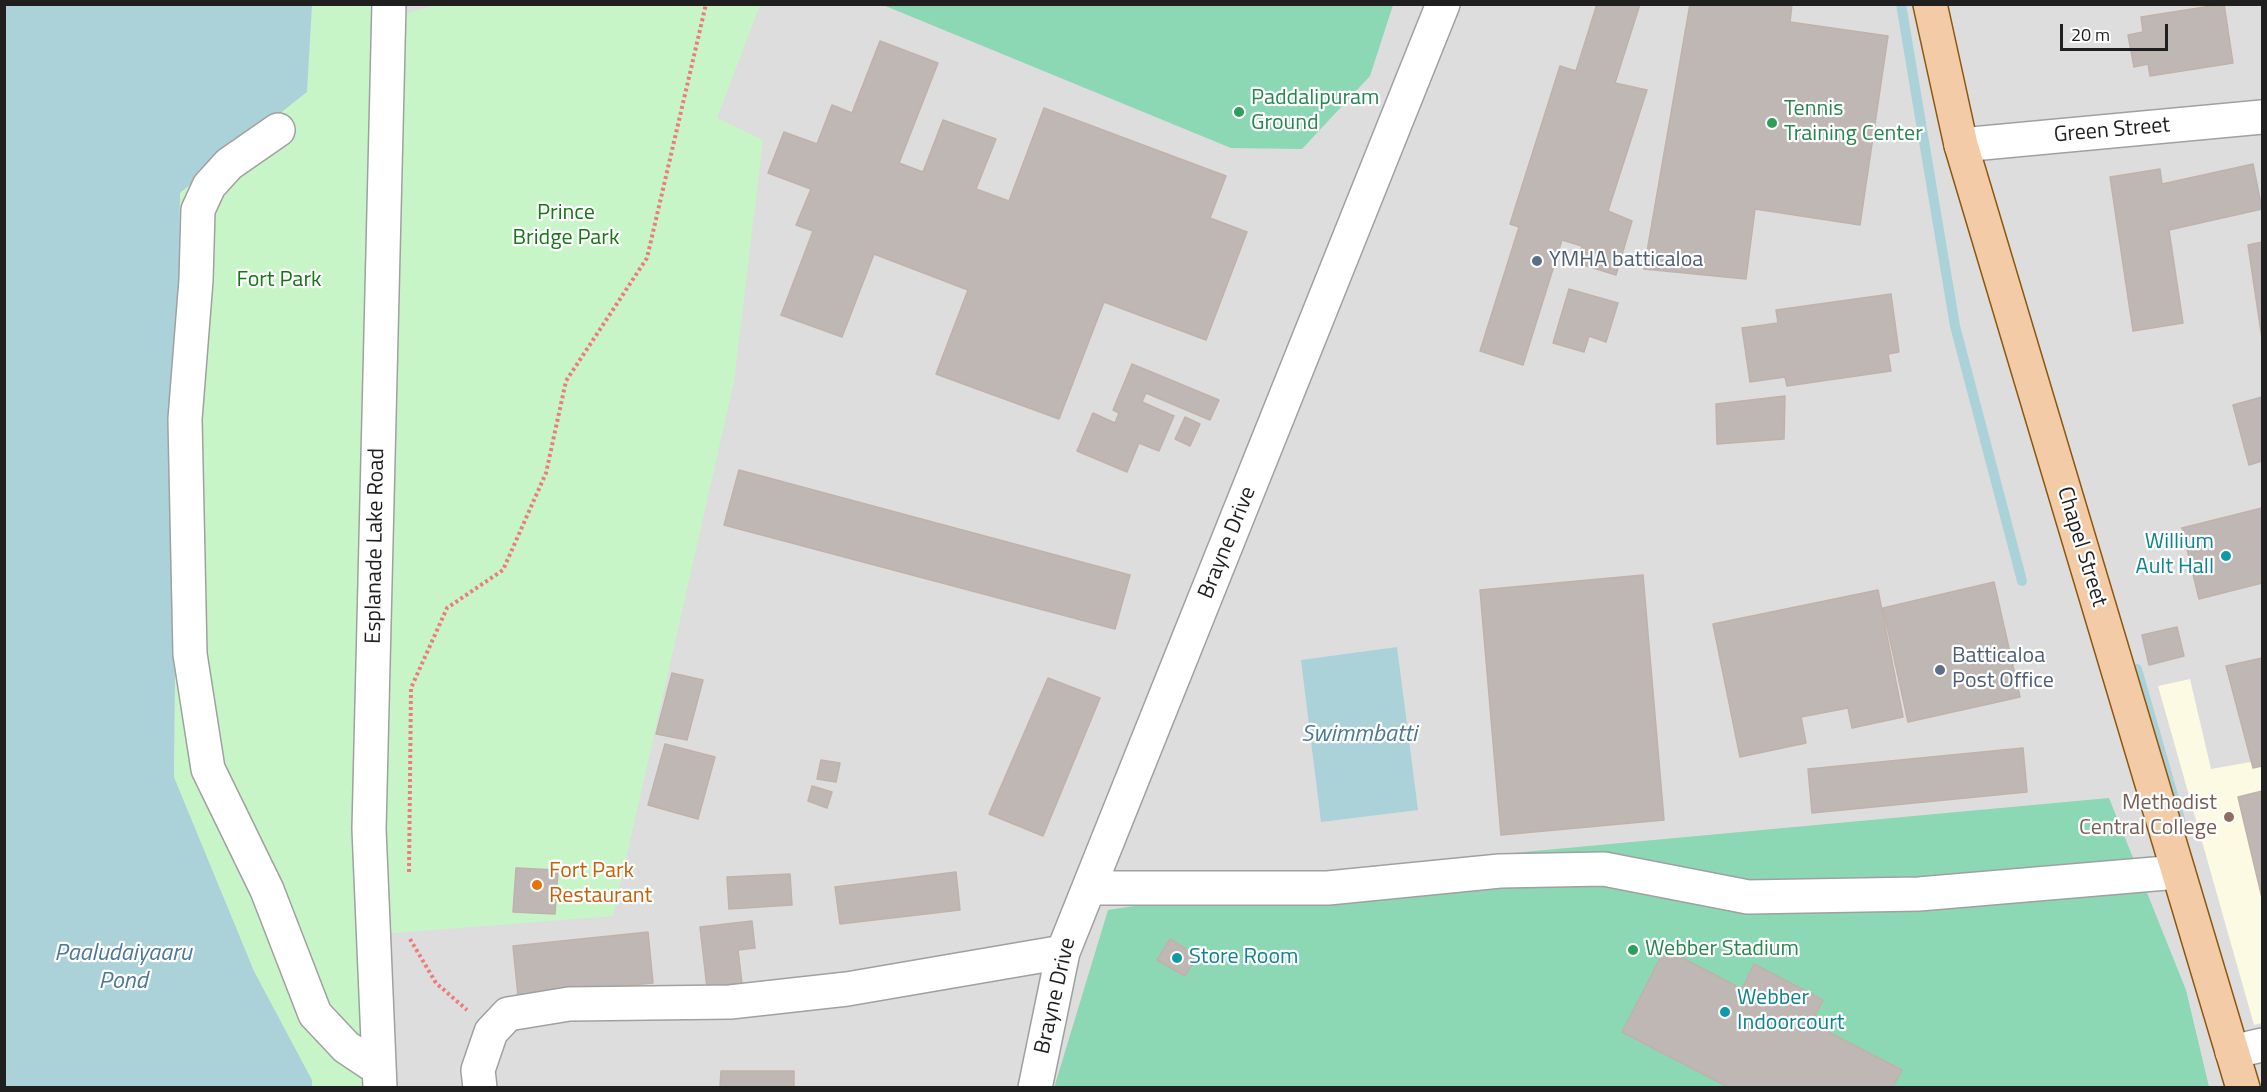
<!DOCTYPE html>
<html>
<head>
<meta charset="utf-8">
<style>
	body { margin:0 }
	#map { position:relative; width:2267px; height:1092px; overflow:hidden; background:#efece7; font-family:"Titillium Web",sans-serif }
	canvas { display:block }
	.frame { position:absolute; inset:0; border:6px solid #1f1f1f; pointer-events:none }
	.scale { position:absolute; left:2060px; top:24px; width:108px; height:27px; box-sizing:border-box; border:3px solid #1f1f1f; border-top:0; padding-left:8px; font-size:18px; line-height:21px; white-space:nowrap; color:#1f1f1f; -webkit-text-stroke:4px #fff; paint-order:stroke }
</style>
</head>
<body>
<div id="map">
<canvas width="2267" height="1092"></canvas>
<div class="frame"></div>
<div class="scale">20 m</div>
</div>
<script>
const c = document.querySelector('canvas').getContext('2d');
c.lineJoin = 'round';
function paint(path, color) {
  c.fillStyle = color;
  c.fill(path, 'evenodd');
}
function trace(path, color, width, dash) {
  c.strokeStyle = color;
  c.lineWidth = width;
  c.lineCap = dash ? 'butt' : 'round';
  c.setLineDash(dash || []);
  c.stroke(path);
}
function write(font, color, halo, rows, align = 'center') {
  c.font = font + ' "Titillium Web",sans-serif';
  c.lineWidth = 4.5;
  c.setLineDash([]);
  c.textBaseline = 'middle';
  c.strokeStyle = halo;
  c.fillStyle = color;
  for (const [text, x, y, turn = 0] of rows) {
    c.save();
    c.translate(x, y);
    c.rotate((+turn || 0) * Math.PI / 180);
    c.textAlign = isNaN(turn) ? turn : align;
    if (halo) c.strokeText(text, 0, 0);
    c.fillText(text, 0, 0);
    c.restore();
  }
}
paint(new Path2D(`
	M312,5H2262V1087H312L307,92Z`), '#ddd');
paint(new Path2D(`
	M2190,679L2211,769L2262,760V1023L2254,1025L2158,686Z`), '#fcfae3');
paint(new Path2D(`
	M440,4L760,5L717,118L763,140L734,381L613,916L368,935L376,1087H312V1080L254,971L174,777L180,193L307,92L312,5H386L387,19Z`), '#c8f5c8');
paint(new Path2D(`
	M883,5H882H1393L1370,76L1302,149L1231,148Z
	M2109,798L2186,990L2209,1087L1054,1088L1108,910L1426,861Z`), '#8cd7b4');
paint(new Path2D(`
	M5,5H312L307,92L180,193L174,777L254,971L312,1080V1087L5,1088Z
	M1397,647L1418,810L1321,822L1301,660Z`), '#abd2d9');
trace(new Path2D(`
	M1901,4L1955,326L2022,581
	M2137,669L2183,830`), '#abd2d9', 10);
const building = new Path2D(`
	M1597,4H1640L1615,83L1647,90L1608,211L1632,221L1616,275L1577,263L1582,246L1562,240L1523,365L1480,351L1519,227L1510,224L1560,66L1576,71Z
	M1690,4H1792L1790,22L1888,36L1860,225L1755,209L1746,279L1644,269Z
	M2224,4L2233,63L2150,76L2148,64L2134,67L2128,35L2143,32L2141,17Z
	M880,41L938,63L899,163L923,172L943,120L996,139L976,189L1009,201L1044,108L1226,176L1210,218L1247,232L1206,340L1104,302L1059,419L936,374L968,290L874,254L842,337L781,315L813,231L796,225L811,189L768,173L784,132L817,144L832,105L852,113Z
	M2253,164L2262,209L2169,230L2183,323L2133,331L2110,177L2160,169L2162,184Z
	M2262,242V339L2248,245Z
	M1569,289L1618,303L1606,342L1589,336L1584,352L1553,343Z
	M1891,294L1899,352L1888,354L1891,371L1787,386L1785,377L1750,382L1742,328L1778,323L1776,310Z
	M1132,364L1219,400L1210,420L1146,393L1142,402L1174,416L1159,451L1139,443L1127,472L1077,451L1093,413L1115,423L1119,413L1113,410Z
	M1785,396L1784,439L1717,444L1716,404Z
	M2262,397V461L2249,465L2233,405Z
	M1185,417L1200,424L1190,446L1175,439Z
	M739,470L1130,575L1115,629L724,525Z
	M2262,508V583L2199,599L2182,528Z
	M1643,575L1664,820L1501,835L1480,590Z
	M1994,582L2020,697L1908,722L1883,608Z
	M1878,590L1903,717L1852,728L1848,708L1801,717L1806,743L1740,757L1713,624Z
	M2177,627L2184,656L2149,665L2142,635Z
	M2262,658V766L2253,768L2226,666Z
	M672,673L703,680L687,740L656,734Z
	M1048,678L1100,698L1043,836L989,814Z
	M665,744L715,757L698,819L648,805Z
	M2023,748L2027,792L1812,813L1808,769Z
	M821,760L840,763L836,782L817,779Z
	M812,786L832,792L827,808L808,801Z
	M2262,791V898L2238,797Z
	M516,868L558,870L555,914L513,912Z
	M956,872L960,910L840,924L835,887Z
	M790,874L792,905L729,909L727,877Z
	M752,921L755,948L738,950L743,992L708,997L700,927Z
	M648,932L653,983L518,996L513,946Z
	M1170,939L1197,956L1185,976L1157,960Z
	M1665,949L1742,989L1754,964L1823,1000L1811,1023L1902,1070L1892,1088H1730L1622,1032Z
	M721,1071H794V1088H720Z`);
paint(building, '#bfb7b4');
trace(building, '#c0b2aa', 1.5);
const minor = new Path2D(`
	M278,130L229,164L209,186L198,210L196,280L185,419L190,654L208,769L267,890L315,1014L346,1047L379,1069
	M1961,145L2262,117
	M1089,888H1328L1500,871L1604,869L1748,897L1919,894L2178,872
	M2232,1052L2262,1045
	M380,1088L369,829L389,4
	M480,1088L478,1070L491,1032L508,1014L569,1004L730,1002L847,989L1063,952
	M1035,1088L1063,952L1443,4`);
const major = new Path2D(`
	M1930,4L1961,145L2243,1088`);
trace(minor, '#a0a0a0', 36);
trace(major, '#8d580e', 36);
trace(new Path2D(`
	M409,872L411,688L447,608L503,570L546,473L566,381L647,258L706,4
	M410,939L436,983L467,1010`), '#ed7c7a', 4, [3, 3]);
trace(minor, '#fff', 33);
trace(major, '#f3cca7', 33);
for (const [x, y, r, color] of [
	[1239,112,6,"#2e9e5b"],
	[1772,123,6,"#2e9e5b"],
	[1537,261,6,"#5c6f8a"],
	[2226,556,6,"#0f9aa8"],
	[1940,670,6,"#5c6f8a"],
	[2229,817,6,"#8d6e63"],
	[537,885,6,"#e8710a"],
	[1633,950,6,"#2e9e5b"],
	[1177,958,6,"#0f9aa8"],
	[1725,1012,6,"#0f9aa8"]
]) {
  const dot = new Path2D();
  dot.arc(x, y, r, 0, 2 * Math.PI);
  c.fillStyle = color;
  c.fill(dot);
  trace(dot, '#fff', 2);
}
write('22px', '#27864d', '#fff', [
	["Paddalipuram",1251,99],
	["Ground",1251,124],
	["Tennis",1784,110],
	["Training Center",1784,135],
	["Webber Stadium",1645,950]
], 'left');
write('22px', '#1f1f1f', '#fff', [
	["Green Street",2112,131,-5],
	["Brayne Drive",1228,543,-68],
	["Esplanade Lake Road",376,546,-89],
	["Chapel Street",2081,547,73],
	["Brayne Drive",1056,996,-77]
]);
write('22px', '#167516', '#fff', [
	["Prince",566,214],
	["Bridge Park",566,239],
	["Fort Park",279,281]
]);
write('22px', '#4e5e75', '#fff', [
	["YMHA batticaloa",1549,261],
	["Batticaloa",1952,657],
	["Post Office",1952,682]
], 'left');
write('22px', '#0d838f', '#fff', [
	["Willium",2214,543,"right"],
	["Ault Hall",2214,568,"right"],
	["Store Room",1189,958],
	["Webber",1737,999],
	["Indoorcourt",1737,1024]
], 'left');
write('22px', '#785e54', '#fff', [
	["Methodist",2217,804],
	["Central College",2217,829]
], 'right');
write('22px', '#c56008', '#fff', [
	["Fort Park",549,872],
	["Restaurant",549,897]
], 'left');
write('italic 24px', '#4d7898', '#fff', [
	["Swimmbatti",1359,735],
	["Paaludaiyaaru",123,954],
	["Pond",123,982]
]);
</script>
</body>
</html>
